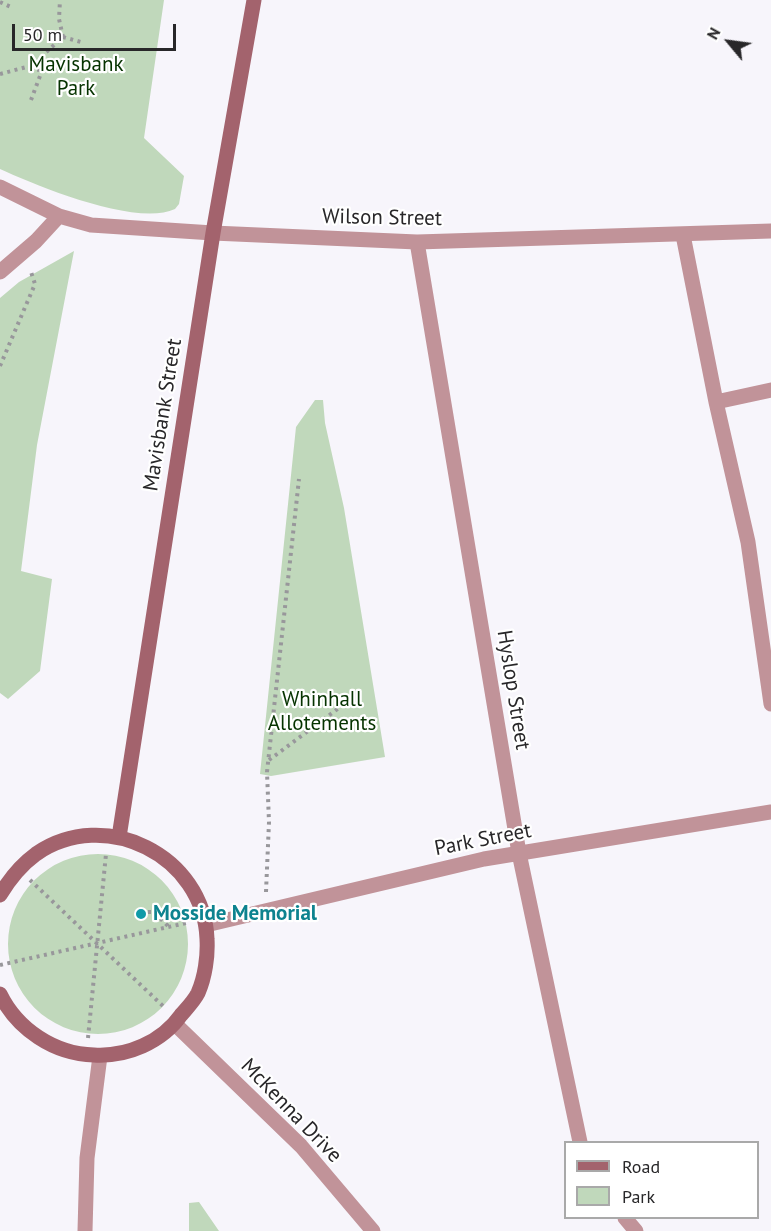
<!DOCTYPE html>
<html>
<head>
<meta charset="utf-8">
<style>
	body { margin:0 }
	#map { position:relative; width:771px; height:1231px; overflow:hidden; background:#f7f5fb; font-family:"PT Sans",sans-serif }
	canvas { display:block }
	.legend { position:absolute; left:564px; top:1141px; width:195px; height:78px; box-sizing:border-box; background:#fff; border:2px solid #a9a9a9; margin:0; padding:8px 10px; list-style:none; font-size:18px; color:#282729 }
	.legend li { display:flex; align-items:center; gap:12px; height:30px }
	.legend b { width:30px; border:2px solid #a9a9a9 }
	.north { position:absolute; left:699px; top:12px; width:60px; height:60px; -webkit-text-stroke:4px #fff; paint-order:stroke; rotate:299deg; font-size:16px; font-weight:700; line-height:24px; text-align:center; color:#282729 }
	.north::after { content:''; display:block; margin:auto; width:21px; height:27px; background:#282729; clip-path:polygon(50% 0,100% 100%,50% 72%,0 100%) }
	.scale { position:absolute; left:12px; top:24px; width:164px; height:27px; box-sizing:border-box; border:3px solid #282729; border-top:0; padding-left:8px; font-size:18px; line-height:21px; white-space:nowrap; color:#282729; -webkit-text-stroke:4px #fff; paint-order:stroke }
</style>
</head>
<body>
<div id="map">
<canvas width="771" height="1231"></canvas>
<ul class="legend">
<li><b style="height:8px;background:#a3636d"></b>Road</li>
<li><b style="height:16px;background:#c0d8bb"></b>Park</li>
</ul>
<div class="north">N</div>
<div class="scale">50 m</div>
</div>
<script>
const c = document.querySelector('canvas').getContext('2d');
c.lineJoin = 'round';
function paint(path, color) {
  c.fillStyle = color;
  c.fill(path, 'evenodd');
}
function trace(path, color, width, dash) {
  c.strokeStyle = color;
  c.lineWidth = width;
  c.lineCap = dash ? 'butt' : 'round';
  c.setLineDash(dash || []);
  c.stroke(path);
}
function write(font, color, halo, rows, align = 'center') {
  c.font = font + ' "PT Sans",sans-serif';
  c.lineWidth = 4.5;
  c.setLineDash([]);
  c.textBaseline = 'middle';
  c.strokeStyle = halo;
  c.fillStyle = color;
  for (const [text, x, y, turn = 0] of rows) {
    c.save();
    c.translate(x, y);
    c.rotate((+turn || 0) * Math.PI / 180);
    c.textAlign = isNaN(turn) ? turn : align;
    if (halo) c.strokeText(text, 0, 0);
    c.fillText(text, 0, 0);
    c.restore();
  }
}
paint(new Path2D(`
	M0,0H164L144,138L184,176L179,204L175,209C136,227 37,186 0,169Z
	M74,251L37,445L21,571L52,579L40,671L8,699L0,693V298L19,282Z
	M315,400H323L325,423L344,508L385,757L271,776L260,774L296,427Z
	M8 944a90 90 0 1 1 180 0a90 90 0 1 1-180 0Z
	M199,1202L219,1231H189V1203Z`), '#c0d8bb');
trace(new Path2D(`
	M0,2L11,7
	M63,37L81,42
	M0,74L38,64
	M31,100L40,76L38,64L43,55L63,37L59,19L60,0
	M0,366L35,284L30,269
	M269,760L351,699
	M30,880L164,1007
	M266,892L269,822L267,772L299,479
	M148,912H154L168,926
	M0,965L186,923
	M88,1038L106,854`), '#98979b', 4, [3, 4.5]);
trace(new Path2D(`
	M0,187L59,216L91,225L213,233L417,242L771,231
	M683,235L716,402L748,542L771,704
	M417,242L519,853L580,1142
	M0,272L36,241L59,216
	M716,402L771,390
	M206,925L484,859L771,812
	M175,1024L301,1146L373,1231
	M625,1218L636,1231
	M85,1231L87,1158L100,1056`), '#c19399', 15);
trace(new Path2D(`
	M119,837L213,233L254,0
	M0,895C9,880 21,865 36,854C105,806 204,856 207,939C208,956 205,977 198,993C194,1001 187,1008 181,1015C162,1042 127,1057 94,1055C54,1054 17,1029 0,994`), '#a3636d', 15);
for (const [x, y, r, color] of [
	[141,914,6,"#0f9aa8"]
]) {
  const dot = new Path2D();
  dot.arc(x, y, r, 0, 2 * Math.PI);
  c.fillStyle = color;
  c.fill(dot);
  trace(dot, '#fff', 2);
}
write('21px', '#063300', '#fff', [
	["Mavisbank",76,65],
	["Park",76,89],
	["Whinhall",322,700],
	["Allotements",322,724]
]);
write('21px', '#282729', '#fff', [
	["Wilson Street",382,218,1],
	["Mavisbank Street",163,415,-81],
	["Hyslop Street",513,690,81],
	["Park Street",483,840,-11],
	["McKenna Drive",291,1111,46]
]);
write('bold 21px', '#0d838f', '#fff', [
	["Mosside Memorial",153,914]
], 'left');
</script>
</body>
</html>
